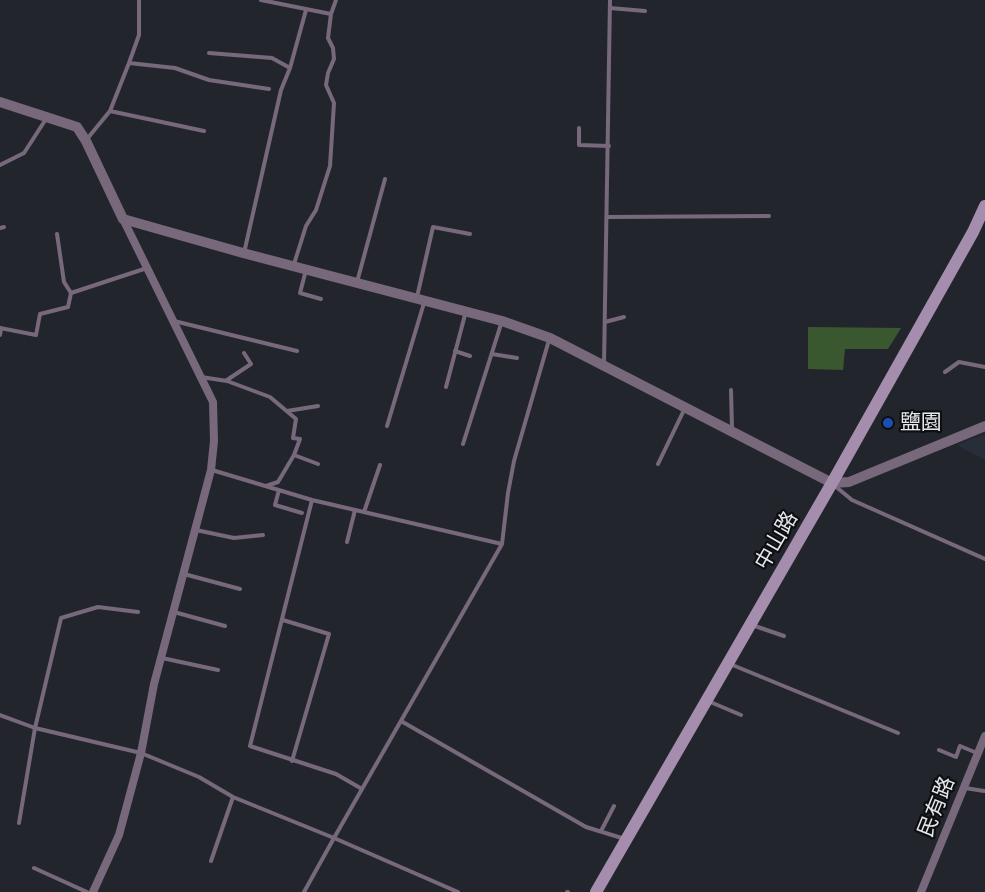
<!DOCTYPE html>
<html>
<head>
<meta charset="utf-8">
<style>
	body { margin:0 }
	canvas { display:block; background:#22262c }
</style>
</head>
<body>
<canvas width="985" height="892"></canvas>
<script>
const c = document.querySelector('canvas').getContext('2d');
c.lineJoin = 'round';
function paint(path, color) {
  c.fillStyle = color;
  c.fill(path, 'evenodd');
}
function trace(path, color, width, dash) {
  c.strokeStyle = color;
  c.lineWidth = width;
  c.lineCap = dash ? 'butt' : 'round';
  c.setLineDash(dash || []);
  c.stroke(path);
}
function write(font, color, halo, rows, align = 'center') {
  c.font = font + ' Manrope,"Noto Sans TC",sans-serif';
  c.lineWidth = 4.5;
  c.setLineDash([]);
  c.textBaseline = 'middle';
  c.strokeStyle = halo;
  c.fillStyle = color;
  for (const [text, x, y, turn = 0] of rows) {
    c.save();
    c.translate(x, y);
    c.rotate((+turn || 0) * Math.PI / 180);
    c.textAlign = isNaN(turn) ? turn : align;
    if (halo) c.strokeText(text, 0, 0);
    c.fillText(text, 0, 0);
    c.restore();
  }
}
paint(new Path2D(`
	M985,434V460L957,445Z`), '#272d39');
paint(new Path2D(`
	M808,327L901,328L888,349H845L843,370L808,369Z`), '#395830');
trace(new Path2D(`
	M261,0L331,14L328,38L333,48L334,59L328,73L326,85L334,103L330,166L316,210L306,226L294,264
	M610,8L645,11
	M331,14L336,0
	M209,53L272,58L290,68
	M129,63L175,68L209,80L269,89
	M110,111L204,131
	M579,128V145L609,146
	M87,139L110,111L129,63L139,35V0
	M0,165L24,153L46,119
	M608,217L769,216
	M0,228L4,227
	M57,234L64,282L71,293
	M244,253L281,90L290,68L306,10
	M306,270L300,293L321,299
	M357,282L385,179
	M417,297L433,227L470,234
	M174,321L297,351
	M605,322L624,317
	M0,328L36,335L40,314L68,307L71,293L147,268
	M0,335L1,328
	M455,351L470,356
	M492,354L517,358
	M604,364L610,0
	M945,372L959,362L985,367
	M201,377L227,381L270,397L296,419L293,438L300,439L294,455L278,482L266,486
	M227,380L251,364L244,353
	M446,387L466,311
	M731,390L732,428
	M287,411L318,406
	M387,426L424,303
	M463,444L502,321
	M294,455L318,464
	M658,464L685,408
	M212,470L312,500L502,544
	M835,486L852,500L985,559
	M279,490L275,505L302,513
	M312,500L250,746L336,774L362,789
	M364,512L380,465
	M196,530L234,538L263,535
	M347,542L355,510
	M184,574L240,589
	M174,612L225,626
	M283,620L329,634L292,761
	M752,625L784,636
	M162,658L218,670
	M730,664L898,733
	M708,701L741,715
	M0,715L35,728L141,753L199,777L233,797L334,838L502,544L508,493L514,461L549,340
	M401,721L586,827L625,839
	M939,750L956,757L960,746L977,753
	M965,788L984,791
	M19,823L35,728L61,618L98,607L138,612
	M601,831L614,806
	M211,861L233,797
	M34,868L87,892
	M304,892L334,838L458,892
	M567,892H568`), '#77687c', 4);
trace(new Path2D(`
	M93,892L119,835L141,753L154,684L211,470L214,441L213,402L123,219
	M921,892L985,736`), '#77687c', 8);
trace(new Path2D(`
	M0,102L77,127L86,141L123,219L243,253L502,321L550,338L832,483L849,482L985,426`), '#77687c', 10);
trace(new Path2D(`
	M596,892L832,483L973,232L985,206`), '#a58dad', 12);
for (const [x, y, r, color] of [
	[888,423,6,"#1a4fb4"]
]) {
  const dot = new Path2D();
  dot.arc(x, y, r, 0, 2 * Math.PI);
  c.fillStyle = color;
  c.fill(dot);
  trace(dot, '#0d0f12', 2);
}
write('21px', '#e5e8ec', '#0d0f12', [
	["鹽園",900,423]
], 'left');
write('21px', '#e5e8ec', '#0d0f12', [
	["中山路",777,541,-60],
	["民有路",937,807,-68]
]);
</script>
</body>
</html>
